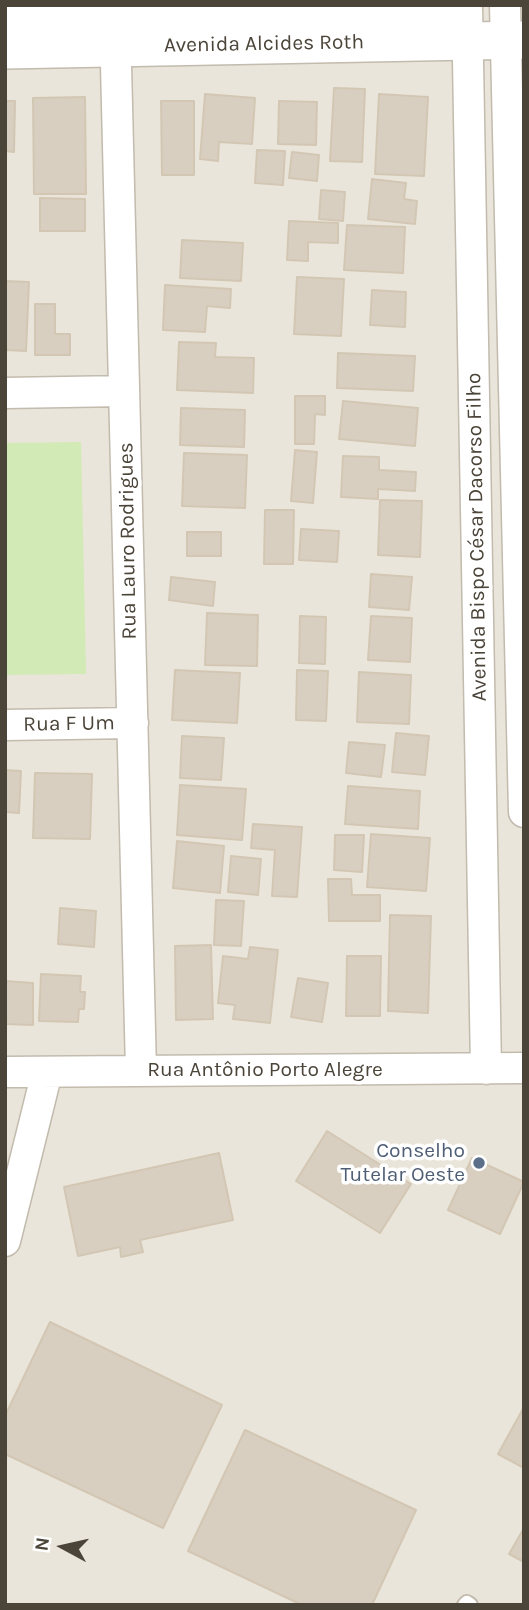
<!DOCTYPE html>
<html>
<head>
<meta charset="utf-8">
<style>
	body { margin:0 }
	#map { position:relative; width:529px; height:1610px; overflow:hidden; background:#f6f3ec; font-family:Karla,sans-serif }
	canvas { display:block }
	.frame { position:absolute; inset:0; border:7px solid #4b4439; pointer-events:none }
	.north { position:absolute; left:28px; top:1512px; width:70px; height:70px; -webkit-text-stroke:5px #fff; paint-order:stroke; rotate:278deg; font-size:19px; font-weight:700; line-height:28px; text-align:center; color:#4b4439 }
	.north::after { content:''; display:block; margin:auto; width:24px; height:32px; background:#4b4439; clip-path:polygon(50% 0,100% 100%,50% 72%,0 100%) }
</style>
</head>
<body>
<div id="map">
<canvas width="529" height="1610"></canvas>
<div class="frame"></div>
<div class="north">N</div>
</div>
<script>
const c = document.querySelector('canvas').getContext('2d');
c.lineJoin = 'round';
function paint(path, color) {
  c.fillStyle = color;
  c.fill(path, 'evenodd');
}
function trace(path, color, width, dash) {
  c.strokeStyle = color;
  c.lineWidth = width;
  c.lineCap = dash ? 'butt' : 'round';
  c.setLineDash(dash || []);
  c.stroke(path);
}
function write(font, color, halo, rows, align = 'center') {
  c.font = font + ' Karla,sans-serif';
  c.lineWidth = 7;
  c.setLineDash([]);
  c.textBaseline = 'middle';
  c.strokeStyle = halo;
  c.fillStyle = color;
  for (const [text, x, y, turn = 0] of rows) {
    c.save();
    c.translate(x, y);
    c.rotate((+turn || 0) * Math.PI / 180);
    c.textAlign = isNaN(turn) ? turn : align;
    if (halo) c.strokeText(text, 0, 0);
    c.fillText(text, 0, 0);
    c.restore();
  }
}
paint(new Path2D(`
	M5,5H524V1605H5Z`), '#eae5da');
paint(new Path2D(`
	M81,442L86,674L5,675V443Z`), '#d2eab5');
const building = new Path2D(`
	M334,88L365,89L362,162L330,161Z
	M205,94L255,98L252,144L219,142L218,161L200,159Z
	M379,94L428,97L424,176L375,174Z
	M85,97L86,194H34L33,98Z
	M5,101H15L14,152L5,151Z
	M161,101H194V175H162Z
	M279,101L317,102L316,145L278,144Z
	M257,150L285,151L283,185L255,183Z
	M292,152L319,155L317,181L289,178Z
	M372,179L406,183L404,199L417,201L415,224L368,219Z
	M321,190L345,192L343,221L319,219Z
	M40,198L85,199V231H40Z
	M289,221L338,223V243L308,242V261L287,260Z
	M347,225L405,227L403,273L344,270Z
	M182,240L243,243L241,281L180,278Z
	M297,277L344,279L341,336L294,334Z
	M5,281L29,282L26,351L5,350Z
	M165,285L231,289L230,308L207,306L205,332L163,330Z
	M372,290L406,292L405,327L370,325Z
	M35,304H55V334H70V355H35Z
	M179,342L216,343L215,357L254,358L253,393L177,390Z
	M338,353L415,356L413,391L337,388Z
	M295,396H325V415L315,414L314,444H295Z
	M343,401L418,408L415,446L339,439Z
	M181,408L245,410L244,447L180,445Z
	M295,450L317,452L313,503L291,501Z
	M184,453L247,455L245,508L182,506Z
	M343,456L379,457V470L416,472L415,491L378,489V499L341,497Z
	M380,500L422,501L420,557L378,555Z
	M265,510H294L293,564H264Z
	M301,529L339,531L337,562L299,560Z
	M187,532H221V556H187Z
	M371,574L412,577L409,610L369,607Z
	M171,577L215,582L213,606L169,600Z
	M207,613L258,615L257,666L205,665Z
	M300,616L326,617L325,664L299,663Z
	M371,616L412,618L410,662L368,660Z
	M175,670L240,673L237,723L172,720Z
	M297,670L328,671L326,721L296,720Z
	M359,672L411,675L409,724L357,722Z
	M396,733L429,736L425,775L392,772Z
	M182,736L224,738L221,780L180,778Z
	M349,742L385,745L381,777L346,773Z
	M5,770L21,771L19,813L5,812Z
	M35,773L92,774L90,839L33,838Z
	M180,785L246,789L242,840L177,835Z
	M348,786L420,791L418,829L345,824Z
	M253,824L302,827L297,897L272,896L275,850L251,848Z
	M371,834L430,838L426,891L367,887Z
	M335,835H364L362,872L334,870Z
	M177,841L224,846L220,893L173,888Z
	M231,856L261,859L258,895L228,892Z
	M328,879H351L352,895H380V921H329Z
	M216,900L244,901L241,946L214,945Z
	M60,908L96,911L94,947L58,944Z
	M390,915L431,916L428,1013L388,1011Z
	M211,945L213,1019L176,1020L175,946Z
	M250,947L278,950L270,1023L233,1019L235,1005L218,1003L223,956L248,959Z
	M347,956H381L380,1016H346Z
	M41,974L81,976L80,992H85L84,1009H79L78,1022L39,1021Z
	M298,978L328,983L322,1022L291,1017Z
	M5,981L33,983V1025L5,1024Z
	M327,1131L411,1184L380,1233L296,1181Z
	M219,1153L233,1220L140,1240L143,1252L121,1257L120,1247L78,1256L64,1187Z
	M472,1158L524,1182L500,1234L448,1210Z
	M50,1322L222,1405L163,1528L5,1454V1416Z
	M524,1407V1468L498,1454Z
	M245,1430L416,1510L372,1605H302L188,1551Z
	M524,1528V1562L509,1554Z`);
paint(building, '#d8cfc1');
trace(building, '#d3c7b4', 2);
const service = new Path2D(`
	M465,1605L467,1603L470,1605`);
const minor = new Path2D(`
	M467,5L486,1069
	M505,5L524,812
	M115,25L141,1071
	M5,393L124,391
	M5,725L133,723
	M5,1072L524,1068
	M5,1241L47,1072`);
const tertiary = new Path2D(`
	M5,13L455,5
	M5,50L524,40`);
trace(service, '#c2bbae', 18);
trace(minor, '#c2bbae', 33);
trace(tertiary, '#c2bbae', 40);
trace(service, '#fff', 14);
trace(minor, '#fff', 30);
trace(tertiary, '#fff', 37);
for (const [x, y, r, color] of [
	[479,1163,7,"#5c6f8a"]
]) {
  const dot = new Path2D();
  dot.arc(x, y, r, 0, 2 * Math.PI);
  c.fillStyle = color;
  c.fill(dot);
  trace(dot, '#fff', 2.5);
}
write('21px', '#4b4439', '#fff', [
	["Avenida Alcides Roth",264,44,-1],
	["Avenida Bispo César Dacorso Filho",477,537,-91],
	["Rua Lauro Rodrigues",128,541,-91],
	["Rua F Um",69,724,-1],
	["Rua Antônio Porto Alegre",265,1070]
]);
write('21px', '#4e5e75', '#fff', [
	["Conselho",465,1151],
	["Tutelar Oeste",465,1175]
], 'right');
</script>
</body>
</html>
